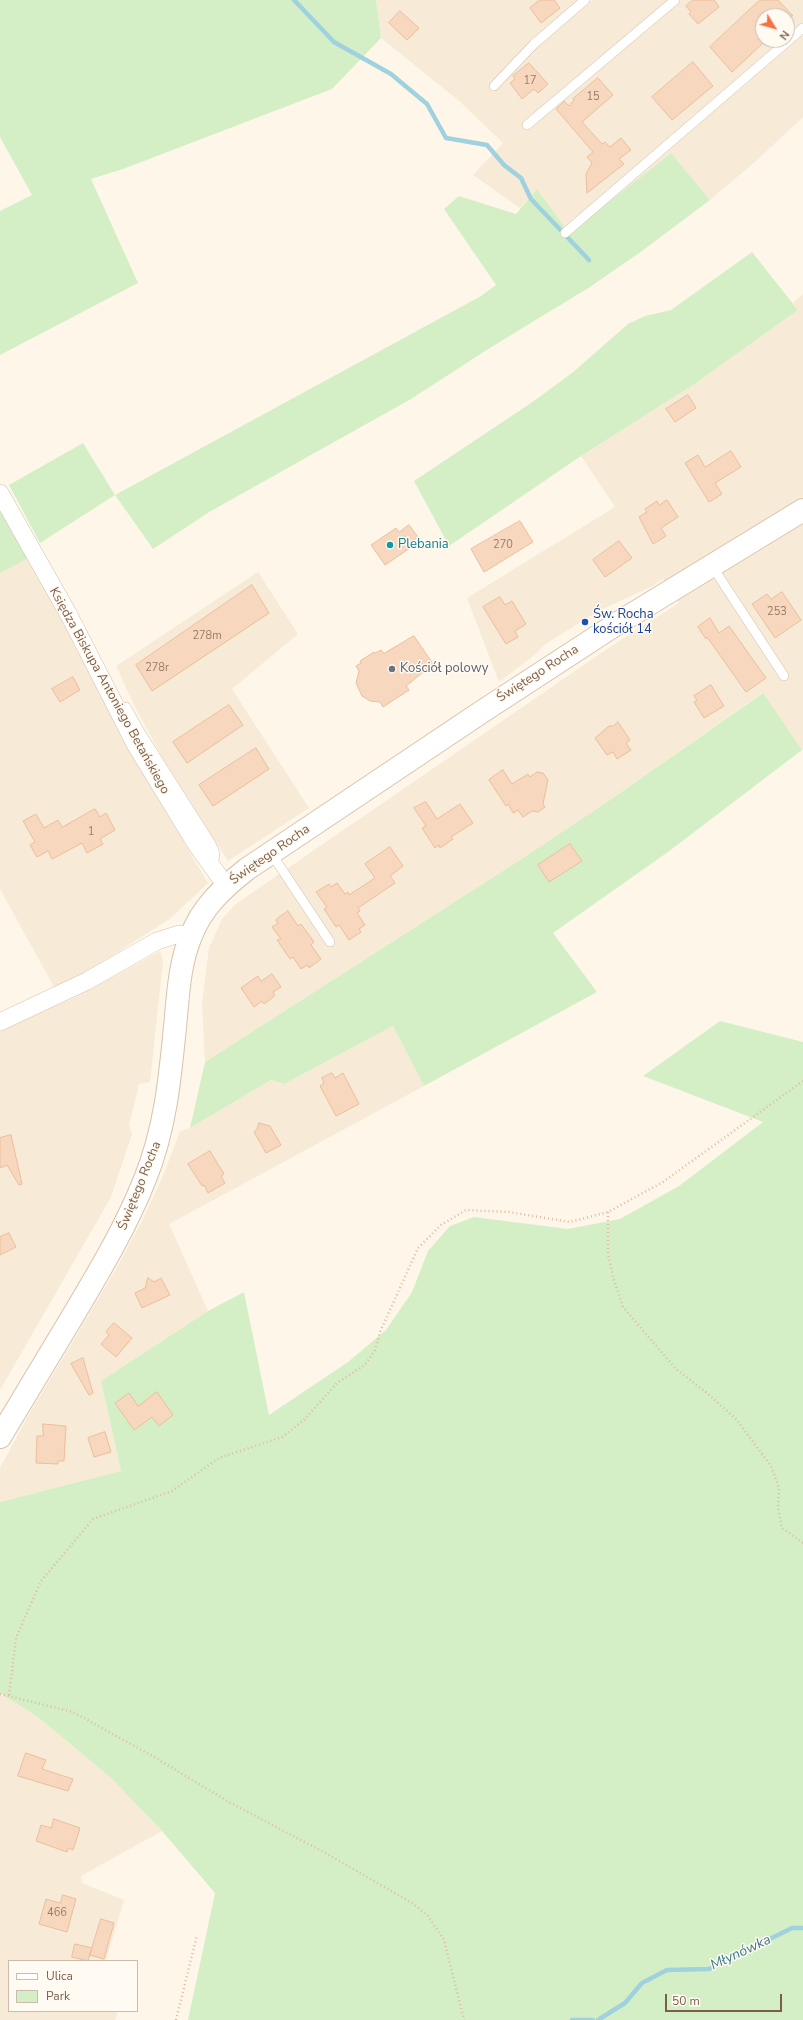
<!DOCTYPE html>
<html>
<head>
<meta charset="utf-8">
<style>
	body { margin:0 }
	#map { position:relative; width:803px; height:2020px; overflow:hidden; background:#fef7e9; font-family:"Nunito Sans",sans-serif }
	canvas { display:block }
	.legend { position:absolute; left:8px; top:1960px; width:130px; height:52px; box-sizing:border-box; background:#fffaf2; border:1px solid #cbbcae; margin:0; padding:5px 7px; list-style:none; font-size:12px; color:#7d5e49 }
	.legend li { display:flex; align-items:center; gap:8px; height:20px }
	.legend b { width:20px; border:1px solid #cbbcae }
	.north { position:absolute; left:755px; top:8px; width:40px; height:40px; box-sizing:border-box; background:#fffaf2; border:1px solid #cbbcae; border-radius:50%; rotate:127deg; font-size:11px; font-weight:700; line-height:16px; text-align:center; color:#7d5e49 }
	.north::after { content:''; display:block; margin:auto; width:14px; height:18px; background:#f37443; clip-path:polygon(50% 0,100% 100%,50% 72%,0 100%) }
	.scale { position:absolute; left:665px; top:1994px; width:117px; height:18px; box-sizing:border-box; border:2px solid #7d5e49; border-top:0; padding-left:5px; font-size:12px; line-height:14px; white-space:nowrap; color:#7d5e49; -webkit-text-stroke:3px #fffaf2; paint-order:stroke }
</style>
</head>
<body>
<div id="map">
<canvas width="803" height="2020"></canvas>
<ul class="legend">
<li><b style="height:5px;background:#fff"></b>Ulica</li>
<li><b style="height:11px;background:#d4efc5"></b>Park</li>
</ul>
<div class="north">N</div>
<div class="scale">50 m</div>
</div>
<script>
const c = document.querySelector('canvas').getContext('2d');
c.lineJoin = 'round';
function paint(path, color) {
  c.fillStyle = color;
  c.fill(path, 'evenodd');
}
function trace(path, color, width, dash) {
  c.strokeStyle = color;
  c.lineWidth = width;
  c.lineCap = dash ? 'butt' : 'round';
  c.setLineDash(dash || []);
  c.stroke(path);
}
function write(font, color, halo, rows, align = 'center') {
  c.font = font + ' "Nunito Sans",sans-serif';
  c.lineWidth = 3;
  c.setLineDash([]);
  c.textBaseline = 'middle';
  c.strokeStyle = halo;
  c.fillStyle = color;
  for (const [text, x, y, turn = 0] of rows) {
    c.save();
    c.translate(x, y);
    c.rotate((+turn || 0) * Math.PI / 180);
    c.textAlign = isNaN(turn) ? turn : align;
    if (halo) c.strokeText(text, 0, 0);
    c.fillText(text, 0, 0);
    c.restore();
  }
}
paint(new Path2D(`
	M376,0H576L582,8L592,0H803V117L757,160L710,200L671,153L569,233L537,189L520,208L473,175L503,143L458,100L381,38ZM763,16H787V40H763Z
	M803,294V749L802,750L762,693L610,800L520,860L205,1062L202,1003L209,948L222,919L237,903L610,647L679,603L663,579L651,587L600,610L544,645L537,653L499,682L467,598L615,507L581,456L693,385L798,310L793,302Z
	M27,559L58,608L125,742L208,883L171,918L93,968L54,987L0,889V573Z
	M258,572L298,634L232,689L309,808L228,861L162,757L134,705L116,666Z
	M160,951L163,961L150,1082L139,1084L129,1125L132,1134L111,1197L0,1390V1031L78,996Z
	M393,1026L424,1086L169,1224L208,1311L101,1381L121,1471L0,1502V1468L28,1416L116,1269L141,1223L163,1176L180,1131L190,1128L271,1080L284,1084Z
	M0,1693L38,1717L111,1778L162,1831L81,1876L82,1883L124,1900L106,1961H9V2011H118L115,2020H0Z`), '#f7ead7');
paint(new Path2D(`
	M0,0H376L381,38L332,89L123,169L91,179L138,283L0,355V211L32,195L0,137Z
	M671,153L710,200L642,251L590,287L493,346L411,399L211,511L153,549L115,495L40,543L9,485L83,443L115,495L481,296L496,285L444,209L459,196L516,214L537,189L569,233Z
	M752,252L798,310L693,385L581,456L449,546L414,481L531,403L572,373L628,324L645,316L671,310Z
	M0,506L27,559L0,573Z
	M763,693L802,750L668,852L553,933L597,992L424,1086L393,1026L284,1084L271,1080L190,1128L205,1062L520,860L610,800Z
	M720,1021L803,1042V2020H188L215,1893L162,1831L111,1778L38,1717L0,1693V1502L121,1471L101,1381L208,1311L244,1292L269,1415L348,1362L386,1330L412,1292L428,1251L450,1226L474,1217L568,1229L620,1219L679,1186L763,1122L643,1076Z`), '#d4efc5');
trace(new Path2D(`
	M294,0L334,42L391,74L427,104L446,138L487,145L504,165L521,178L531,199L589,260
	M572,2020H593
	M598,2020L625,2003L642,1983L667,1970L709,1969L792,1928H803`), '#a0d1de', 4.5);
const building = new Path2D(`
	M540,0H554L560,8L541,23L530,8Z
	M693,0H714L719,7L698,24L689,14L691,12L686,6Z
	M760,0H778L793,16H763V43L732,72L710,47Z
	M400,11L419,28L407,40L389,23Z
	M693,62L713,86L672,120L652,97Z
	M529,63L548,84L538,93L534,89L522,99L510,83L515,79L513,76Z
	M598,78L613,95L582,122L602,144L605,142L610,147L621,138L631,150L619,159L624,164L587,193L586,174L592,163L587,157L593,152L556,109L564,101L569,106L574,100L573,99Z
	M688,395L696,408L675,422L666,409Z
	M731,451L741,467L715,483L722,494L709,502L685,463L698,455L705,467Z
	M667,500L678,517L661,528L666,536L653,544L639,517L647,512L645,509L657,501L659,505Z
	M520,521L533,542L484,572L471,549Z
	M409,525L418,537L408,544L410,548L385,565L371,545L396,528L399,532Z
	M619,541L632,558L605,577L593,560Z
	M252,585L269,613L152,691L136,665Z
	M782,592L801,620L775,638L752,604L767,594L771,599Z
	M500,597L505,605L512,601L526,624L515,631L518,637L506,644L483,607Z
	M710,618L719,633L729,626L766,678L746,692L707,637L706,639L698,627Z
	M414,636L433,664L406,686L409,690L383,707L380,702L370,701L362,696L356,683L359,671L356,666L361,663L360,661L374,652L375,653L381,650L384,653Z
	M73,677L80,690L60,702L52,689Z
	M711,685L724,706L704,718L694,702L697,700L694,696Z
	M229,705L243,725L187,763L173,742Z
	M618,722L630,740L626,743L631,750L617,759L613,752L607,755L595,738L609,726H613Z
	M256,748L269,769L213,806L199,785Z
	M503,770L512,784L528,774L530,777L537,772L543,773L548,780L543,804L545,807L538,812L532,811L523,817L518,810L513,813L508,804L506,806L489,780Z
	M426,802L437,819L460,804L473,823L451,837L453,839L440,848L439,845L435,848L422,828L426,826L414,808Z
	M95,809L100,817L106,813L115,830L100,839L103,844L87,853L82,843L52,859L48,851L37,857L30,845L35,842L23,821L36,814L44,828L58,820L62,827Z
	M570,844L582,861L549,882L538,865Z
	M390,847L403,866L390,876L395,883L358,908L360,911L357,913L365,925L359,929L361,932L349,940L339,925L336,927L324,909L327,907L316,892L329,884L331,887L337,883L345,894L348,892L349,895L375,878L365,864Z
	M288,911L298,926L301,924L314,942L311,945L321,959L309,968L307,965L301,969L293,957L290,959L277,940L281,939L272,927L278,923L276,920Z
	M272,974L281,987L273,992L275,995L272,998L264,1004L262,1001L254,1007L241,988L258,976L261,981Z
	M332,1073L335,1078L343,1073L359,1104L336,1116L320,1086L324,1083L322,1078Z
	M259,1123L270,1126L281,1145L266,1153L254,1132L257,1129Z
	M11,1135L22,1184L19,1185L7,1165L0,1168V1138Z
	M210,1151L224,1174L221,1176L225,1183L208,1193L204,1185L202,1186L188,1164Z
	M9,1233L16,1247L0,1255V1237Z
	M148,1278L154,1282L161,1278L170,1295L142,1308L135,1293L145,1288Z
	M114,1323L132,1338L116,1357L101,1344L109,1335L106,1332Z
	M83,1358L93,1393L89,1395L71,1364Z
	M157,1392L173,1415L159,1426L152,1417L134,1430L115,1403L129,1393L138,1406Z
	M43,1424L66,1426L64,1461H58V1464L36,1463L37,1436H43Z
	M105,1432L111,1452L94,1457L88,1438Z
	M26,1753L46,1760L42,1769L73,1779L68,1791L18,1776Z
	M54,1819L80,1828L73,1850L68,1848L67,1852L36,1841L41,1825L51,1828Z
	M63,1895L76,1899L67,1932L39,1924L46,1899L60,1903Z
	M101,1919L114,1923L104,1959L90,1955Z
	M75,1944L92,1948L88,1961L72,1957Z`);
paint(building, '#f7d7be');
trace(building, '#ebbf9c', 1);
const lane = new Path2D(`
	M494,86L534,44L585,0
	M527,125L675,0
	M565,233L803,28
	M712,566L784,676
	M126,707L140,732L211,844C215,852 217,857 211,865
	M271,853L330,942`);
const street = new Path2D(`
	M0,493L70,617L135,744L196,844L226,886
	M0,1022L87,981L157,941L179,934L191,936`);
const secondary = new Path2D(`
	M0,1437C25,1396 49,1355 74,1314C100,1270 126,1227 145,1179C165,1130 170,1079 175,1027C178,997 179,964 191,936C202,907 223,888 247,869L483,711L618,623L803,510`);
trace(lane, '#d3c0ad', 10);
trace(street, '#d3c0ad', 18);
trace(secondary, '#d9c2ac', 24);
trace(new Path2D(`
	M608,1212V1254L614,1280L623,1307L676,1369L707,1393L736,1419L771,1466L779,1488L778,1507L782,1528L803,1543
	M0,1694L73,1712L154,1757L229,1802L329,1855L412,1903L428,1916L444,1940L464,2020
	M9,1695L16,1638L41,1581L93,1519L172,1491L219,1458L282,1437L304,1420L337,1383L365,1365L375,1350L380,1332L418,1248L441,1225L466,1210L509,1212L570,1222L608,1212L663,1182L803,1081
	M176,2020L197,1935`), '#ddbba0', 2.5, [1, 3]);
trace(lane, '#fff', 9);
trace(street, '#fff', 17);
trace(secondary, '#fff', 22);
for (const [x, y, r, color] of [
	[390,545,4,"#0f9aa8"],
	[585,622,4,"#1a4fb4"],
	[392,669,4,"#6b7280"]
]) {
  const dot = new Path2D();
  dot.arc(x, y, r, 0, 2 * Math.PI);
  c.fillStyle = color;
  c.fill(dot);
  trace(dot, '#fffaf2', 1.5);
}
write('11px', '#9c7c66', null, [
	["17",530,81],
	["15",593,97],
	["270",503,545],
	["253",777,612],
	["278m",207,636],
	["278r",157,668],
	["1",91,832],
	["466",57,1913]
]);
write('13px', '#0d838f', '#fffaf2', [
	["Plebania",398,545]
], 'left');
write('13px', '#164399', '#fffaf2', [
	["Św. Rocha",593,615],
	["kościół 14",593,630]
], 'left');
write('13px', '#5b616d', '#fffaf2', [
	["Kościół polowy",400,669]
], 'left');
write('13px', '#7d5e49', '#fffaf2', [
	["Świętego Rocha",538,674,-33],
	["Księdza Biskupa Antoniego Betańskiego",109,691,61],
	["Świętego Rocha",270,855,-35],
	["Świętego Rocha",140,1186,-68]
]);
write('italic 14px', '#3d7a8b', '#fffaf2', [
	["Młynówka",741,1953,-25]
]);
</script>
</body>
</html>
